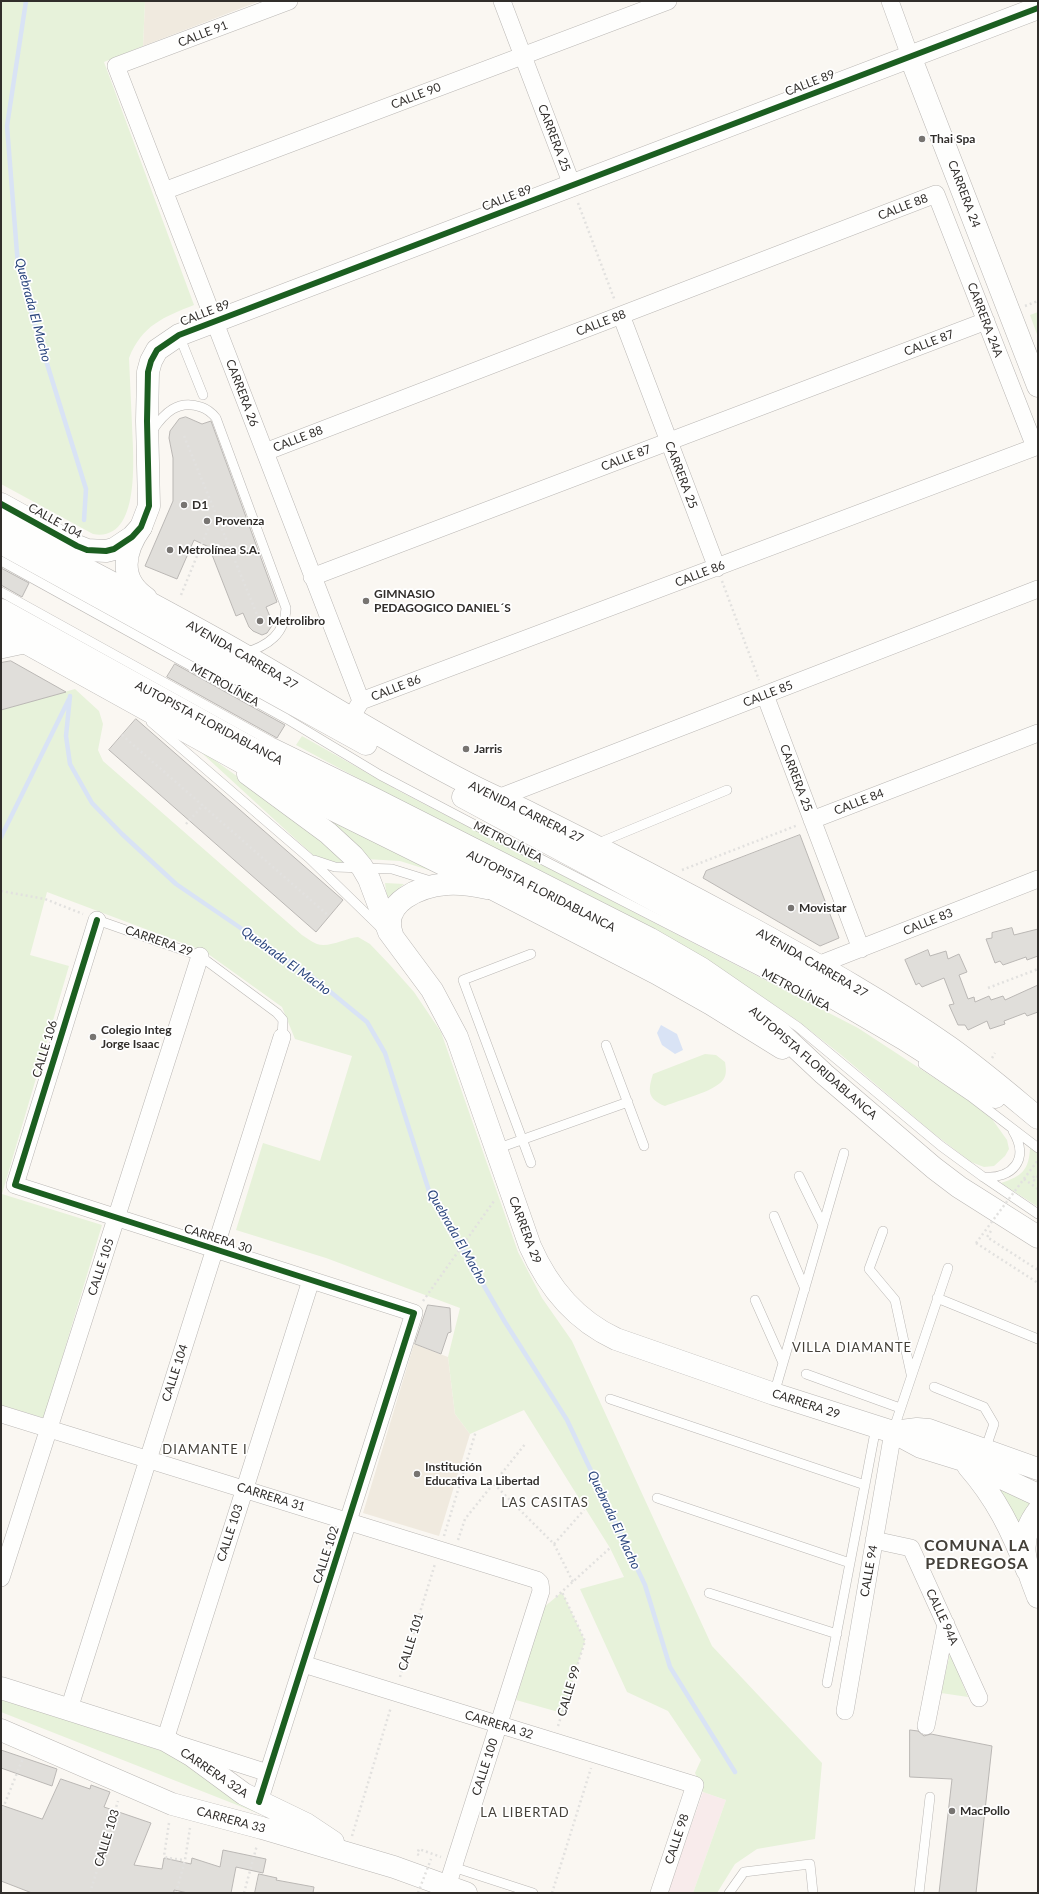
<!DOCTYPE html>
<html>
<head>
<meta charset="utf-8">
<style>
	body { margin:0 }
	#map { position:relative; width:1039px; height:1894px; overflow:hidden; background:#faf7f2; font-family:Lato,sans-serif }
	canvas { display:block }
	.frame { position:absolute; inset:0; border:2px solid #312e2b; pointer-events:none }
</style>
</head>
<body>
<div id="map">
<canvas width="1039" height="1894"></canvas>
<div class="frame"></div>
</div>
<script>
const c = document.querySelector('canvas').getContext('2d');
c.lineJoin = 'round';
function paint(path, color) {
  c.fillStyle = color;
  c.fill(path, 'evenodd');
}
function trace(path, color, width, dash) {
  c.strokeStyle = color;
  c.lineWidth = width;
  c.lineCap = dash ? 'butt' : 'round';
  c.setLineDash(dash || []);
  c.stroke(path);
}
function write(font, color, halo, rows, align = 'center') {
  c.font = font + ' Lato,sans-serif';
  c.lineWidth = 3.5;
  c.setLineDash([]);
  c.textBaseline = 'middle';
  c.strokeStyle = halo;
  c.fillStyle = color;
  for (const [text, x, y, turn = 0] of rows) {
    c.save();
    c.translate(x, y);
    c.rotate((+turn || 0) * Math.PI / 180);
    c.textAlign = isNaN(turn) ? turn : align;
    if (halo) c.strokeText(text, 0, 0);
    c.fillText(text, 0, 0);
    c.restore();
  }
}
paint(new Path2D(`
	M703,1792L726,1800L693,1893H667Z`), '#f8ebeb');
paint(new Path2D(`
	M145,1H260L143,46Z
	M414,1344L448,1357L455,1414L470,1434L439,1536L363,1513Z`), '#f0eadf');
paint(new Path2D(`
	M1,1H145L143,46L104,62L194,305C164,317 142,325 129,358C130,380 131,403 132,425C133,454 142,543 93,534L1,484Z
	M1038,312V337L1030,315Z
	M75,689L99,711L103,724L98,750L103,761L302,935C307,938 312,942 317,944C329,948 346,938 358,937L370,944L390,965L414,992L441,1032L518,1252L542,1298L572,1341L712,1646L822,1763L815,1839L757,1849L735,1864L717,1893H693L726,1800L703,1792L695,1773L701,1760L668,1711L627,1692L580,1589L624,1577L610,1548L524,1410L470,1434L455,1414L448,1357L460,1308L326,1258L236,1230L263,1143L320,1161L352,1056L295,1039L282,1007L204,951L47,892L30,955L69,966L2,1194L102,1225L44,1418L1,1405V710Z
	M302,736L399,791L858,1028L968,1100L992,1119L1007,1140L1009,1149L1005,1156L994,1166L984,1167L971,1162L933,1133L840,1054L798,1021L703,957L571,886L404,803L296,745Z
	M192,744L301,822L353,863H337L314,856Z
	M300,800L451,877L400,861L366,859C349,832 325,817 300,800Z
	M385,883L404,884L387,898Z
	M705,1054L716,1055L725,1062C726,1068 727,1075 723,1080C714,1092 679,1100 665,1106C647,1099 648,1090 653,1074Z
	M1030,1148L1038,1154V1207L1001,1183C1022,1176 1029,1170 1030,1148Z
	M998,1487L1033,1505L1019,1532Z
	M562,1592L585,1641L562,1713L516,1700L543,1608Z
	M950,1653L968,1697L941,1693Z
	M1,1699L168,1753L270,1818L1,1712Z`), '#e7f2da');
paint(new Path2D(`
	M661,1025L677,1034L683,1050L675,1054L662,1045L657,1033Z`), '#d9e3f5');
trace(new Path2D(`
	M26,1L7,126L18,266L39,338L86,489L84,520
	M70,696L66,736L70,764L92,803L122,834L176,884L311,976L367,1022L385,1053L429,1191L505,1322L567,1420L645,1585L670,1667L735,1772
	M1,837L69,699`), '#d9e3f5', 4.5);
const building = new Path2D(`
	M186,417L202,424L211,421L277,602L266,607L273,624L267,633L262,635L253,631L249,627L243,613L236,616L209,547L194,540L177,579L145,566L173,501V458L169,438L170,431L179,419Z
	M1,568L29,583L22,597L1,585Z
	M11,661L66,692L1,710V663Z
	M175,664L285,725L277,738L167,677Z
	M136,719L343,900L316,932L109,750Z
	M800,835L839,938L820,946L703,878L706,871Z
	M1012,928L1014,935L1038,929V956L1027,960L1026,957L1003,965L1000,961L995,963L986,939L992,938V933Z
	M928,950L930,956L946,951L948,959L959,954L967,972L959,975L968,999L974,997L975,1002L989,996L991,1000L1003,996L1005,1000L1038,985V1012L1027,1016L1025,1013L1004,1021L1005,1024L990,1029L987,1021L968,1030L965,1025H958L949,1005L954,1004L944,978L922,987L919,983L916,985L905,960Z
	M428,1305L450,1308L451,1332L448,1333L441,1354L415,1344Z
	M910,1730L918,1731L924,1736L931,1734L992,1746L976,1893H939L952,1779L910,1777Z
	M1,1750L57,1769L52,1786L1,1768Z
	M61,1779L90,1789L91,1785L110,1792L104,1807L151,1823L134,1865L162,1869L164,1858L191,1864L192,1858L220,1867L223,1850L266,1859L263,1873L236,1867L231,1893H188L174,1890V1893H32L1,1881V1805L42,1819Z
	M259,1874L277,1878L276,1880L314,1887L313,1893H255Z`);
paint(building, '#e0deda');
trace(building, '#bab7b4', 1);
const service = new Path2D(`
	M179,335L203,395
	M152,431C164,413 178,399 201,407C207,409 212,413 216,418L286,608C285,634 268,646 244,653
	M1,561L287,719L380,775L494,835L812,998
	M1,592L272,742L375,792L653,933L705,963L798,1027L941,1146L982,1176L1038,1214
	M151,722L309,858L381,928
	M596,844L727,790
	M314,860L335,867L392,869L434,882
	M97,920L200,956L277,1013L283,1020L282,1037
	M531,954L463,980L531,1163
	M606,1045L644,1146
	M923,1064L970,1096L1038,1148
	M496,1149L628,1102
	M799,1176L823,1225
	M983,1177C1013,1179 1030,1159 1013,1131
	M774,1216L805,1289
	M883,1231L869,1269L895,1300L911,1374
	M937,1298L1038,1339
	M755,1300L783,1363
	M806,1374L900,1408
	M934,1387L984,1407L994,1424L985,1450
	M774,1394L844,1153
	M610,1399L865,1485
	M893,1431L948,1268
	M657,1498L850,1563
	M709,1593L837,1634
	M827,1683L876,1427
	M453,1867L533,1893
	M729,1893L744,1872L810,1864L813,1893
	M919,1893L930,1797`);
const minor = new Path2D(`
	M289,1L116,66L361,701L351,718
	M502,1L572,185
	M890,1L910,56
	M164,191L668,1
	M621,315L717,568
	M265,452L936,194L1035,447
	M312,577L986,321
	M1,650L29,644
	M765,695L861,949
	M361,701L1038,446
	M498,798L1038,589
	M812,820L1038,733
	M97,920L15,1185L414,1313L259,1802
	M818,965L1038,879
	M1,1414L537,1580L540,1583L541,1591L445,1893
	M874,1540L911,1548L979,1698
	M1,1578L200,956
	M303,1664L695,1785L659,1893
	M69,1709L282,1037
	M845,1711L893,1432
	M926,1726L946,1624
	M268,1773L165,1740L311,1280`);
const tertiary = new Path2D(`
	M910,56L1038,386
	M1,504L77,546L87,550L106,551L114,549L132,537L141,527L149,506L147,421L148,372L151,361L157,350L179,335L1038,8
	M248,774L328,833L353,856L362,867L369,879L389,932L432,990L457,1037L530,1246C548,1287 575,1320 616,1339L774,1394L893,1432L921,1447L963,1460L1038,1495
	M392,934C380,902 421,886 447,884C460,883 473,885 487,888
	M893,1432L917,1429L929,1430L1038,1469
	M968,1466C996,1498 1012,1530 1027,1570
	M1038,1511C1015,1541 1026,1566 1038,1597`);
const secondary = new Path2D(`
	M1,1688L165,1740L191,1755L244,1794L306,1824L333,1842
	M1,1730L172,1804L262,1828L394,1867L466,1893`);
const trunk = new Path2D(`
	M1,523C82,568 164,609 244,655C319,698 392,745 469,784C490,795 512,804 534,815C608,852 681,890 753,929C820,966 887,1003 949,1047C980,1069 1009,1094 1038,1118
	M141,527C124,551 118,579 146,598
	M1,543L366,744
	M1,610L249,747L332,785L586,913L637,939L711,982L752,1009L776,1029L824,1074L934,1168L959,1187L1038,1237
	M1,629L283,785L493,889L656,973L711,1004L782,1048
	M463,797L810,984L904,1039L995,1097`);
trace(service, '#bab7b4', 10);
trace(minor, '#bab7b4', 18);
trace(tertiary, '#bab7b4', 23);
trace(secondary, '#bab7b4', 23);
trace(trunk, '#bab7b4', 23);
trace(new Path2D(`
	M578,203L615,301
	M1025,306L1038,301
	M184,436L258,617
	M722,581L759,680
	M181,595L215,512
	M122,735L329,916
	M186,824L203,805
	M682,870L798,825
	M1,891L45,899L83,914
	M988,988L1038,969
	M992,1058L995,1053
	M1038,1177L1035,1175L1032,1179L1038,1183
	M1024,1179L1038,1189
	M991,1231L987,1237L1038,1270
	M976,1243L1038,1283
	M423,1301L494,1201
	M494,1484L554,1544L573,1582
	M444,1536L476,1431
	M458,1540L465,1519L526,1443
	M554,1544L584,1510
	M556,1597L610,1548
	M400,1677L435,1564
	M558,1726L585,1641L562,1592
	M1,1813L23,1758
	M169,1823L164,1856L167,1858L185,1860
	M352,1836L391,1707
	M419,1855L417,1854L419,1849L441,1857
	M90,1893L118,1801
	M176,1893L185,1860L190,1828
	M244,1893L257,1845
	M552,1893L591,1768`), '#e2e1df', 2.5, [2, 3]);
trace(service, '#fefefd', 9);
trace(minor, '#fefefd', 17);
trace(tertiary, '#fefefd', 22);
trace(secondary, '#fefefd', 22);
trace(trunk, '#fefefd', 22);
trace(new Path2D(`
	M976,1243L1038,1160
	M418,1893L431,1859`), '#e2e1df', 2.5, [2, 3]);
trace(new Path2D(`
	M1,504L77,546L87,550L106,551L114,549L132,537L141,527L149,506L147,421L148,372L151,361L157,350L179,335L1038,8
	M97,920L15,1185L414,1313L259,1802`), '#1b5e20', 6);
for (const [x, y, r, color] of [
	[922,139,4,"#777471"],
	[184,505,4,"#777471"],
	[207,521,4,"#777471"],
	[170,550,4,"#777471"],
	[366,601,4,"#777471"],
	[260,621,4,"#777471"],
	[466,749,4,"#777471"],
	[791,908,4,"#777471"],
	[93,1037,4,"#777471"],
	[417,1474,4,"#777471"],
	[952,1811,4,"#777471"]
]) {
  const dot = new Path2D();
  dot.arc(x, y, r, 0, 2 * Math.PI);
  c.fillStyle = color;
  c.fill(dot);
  trace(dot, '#fff', 1.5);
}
write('12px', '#312e2b', '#fff', [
	["CALLE 91",203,34,-21],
	["CALLE 89",810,83,-21],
	["CALLE 90",416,96,-21],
	["CARRERA 25",554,138,69],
	["CARRERA 24",964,194,69],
	["CALLE 89",507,198,-21],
	["CALLE 88",903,207,-21],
	["CALLE 89",205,313,-21],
	["CARRERA 24A",985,320,69],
	["CALLE 88",601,323,-21],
	["CALLE 87",929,343,-21],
	["CARRERA 26",242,393,69],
	["CALLE 88",298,439,-21],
	["CALLE 87",626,458,-21],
	["CARRERA 25",681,475,69],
	["CALLE 104",55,521,29],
	["CALLE 86",700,574,-21],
	["AVENIDA CARRERA 27",242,655,30],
	["METROLÍNEA",225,685,29],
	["CALLE 86",396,688,-21],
	["CALLE 85",768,694,-21],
	["AUTOPISTA FLORIDABLANCA",209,723,28],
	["CARRERA 25",796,778,69],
	["CALLE 84",859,802,-21],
	["AVENIDA CARRERA 27",526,812,26],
	["METROLÍNEA",508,842,27],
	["AUTOPISTA FLORIDABLANCA",541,891,27],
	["CALLE 83",928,922,-22],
	["CARRERA 29",159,941,19],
	["AVENIDA CARRERA 27",812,963,30],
	["METROLÍNEA",796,990,28],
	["CALLE 106",45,1049,-73],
	["AUTOPISTA FLORIDABLANCA",813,1063,41],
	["CARRERA 29",525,1230,69],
	["CARRERA 30",218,1239,18],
	["CALLE 105",101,1267,-72],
	["CALLE 104",175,1373,-72],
	["CARRERA 29",806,1404,18],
	["CARRERA 31",271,1497,17],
	["CALLE 103",230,1533,-72],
	["CALLE 102",326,1555,-72],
	["CALLE 94",869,1571,-80],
	["CALLE 94A",942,1617,65],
	["CALLE 101",411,1642,-73],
	["CALLE 99",569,1691,-73],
	["CARRERA 32",499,1725,17],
	["CALLE 100",485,1767,-72],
	["CARRERA 32A",214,1773,34],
	["CARRERA 33",231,1820,15],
	["CALLE 103",107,1838,-73],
	["CALLE 98",677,1839,-72]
]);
write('bold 12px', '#312e2b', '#fff', [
	["Thai Spa",930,139],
	["D1",192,505],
	["Provenza",215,521],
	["Metrolínea S.A.",178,550],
	["GIMNASIO",374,594],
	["PEDAGOGICO DANIEL´S",374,608],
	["Metrolibro",268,621],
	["Jarris",474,749],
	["Movistar",799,908],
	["Colegio Integ",101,1030],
	["Jorge Isaac",101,1044],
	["Institución",425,1467],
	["Educativa La Libertad",425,1481],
	["MacPollo",960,1811]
], 'left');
write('italic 13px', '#2b467e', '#fff', [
	["Quebrada El Macho",33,310,75],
	["Quebrada El Macho",286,961,36],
	["Quebrada El Macho",457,1237,60],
	["Quebrada El Macho",614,1520,65]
]);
c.letterSpacing = '1px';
write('13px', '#444039', '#fff', [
	["VILLA DIAMANTE",852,1348],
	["DIAMANTE I",205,1450],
	["LAS CASITAS",545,1503],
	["LA LIBERTAD",525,1813]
]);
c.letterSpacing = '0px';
c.letterSpacing = '1px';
write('bold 16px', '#444039', '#fff', [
	["COMUNA LA",977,1546],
	["PEDREGOSA",977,1564]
]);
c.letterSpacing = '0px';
</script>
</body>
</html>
